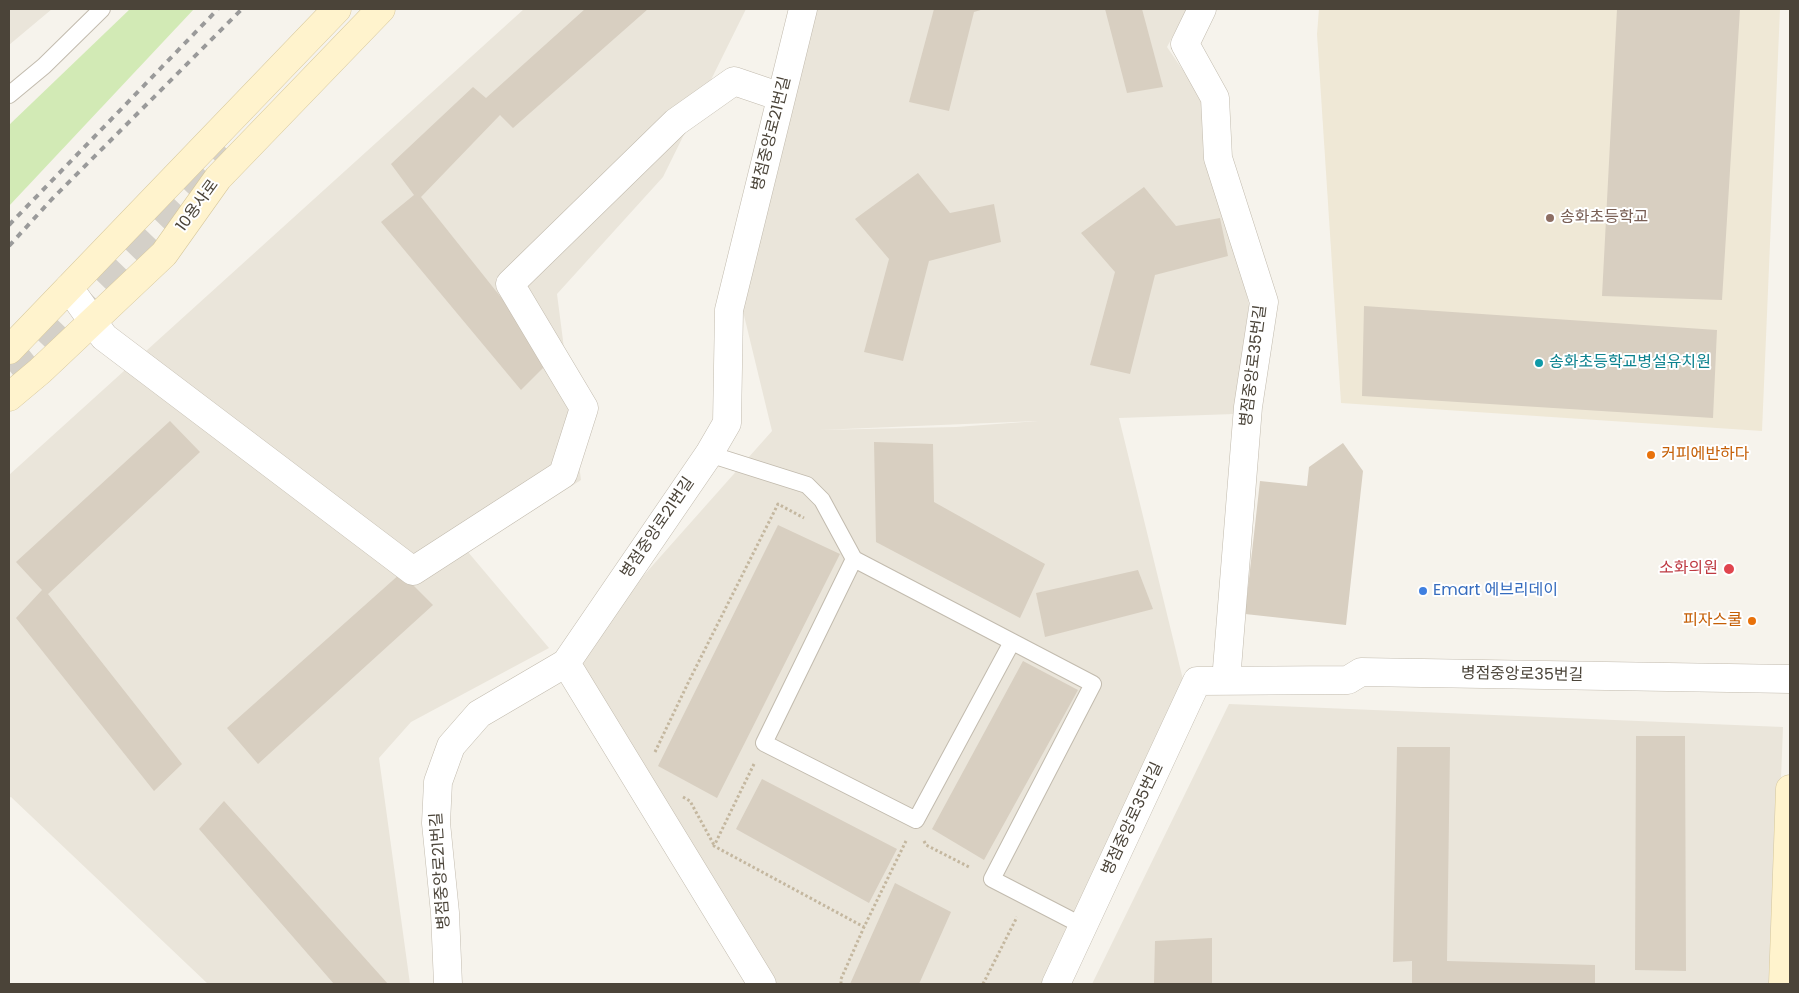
<!DOCTYPE html>
<html>
<head>
<meta charset="utf-8">
<style>
	body { margin:0 }
	#map { position:relative; width:1799px; height:993px; overflow:hidden; background:#f6f3ec; font-family:Poppins,sans-serif }
	canvas { display:block }
	.frame { position:absolute; inset:0; border:10px solid #4b4439; pointer-events:none }
</style>
</head>
<body>
<div id="map">
<canvas width="1799" height="993"></canvas>
<div class="frame"></div>
</div>
<script>
const c = document.querySelector('canvas').getContext('2d');
c.lineJoin = 'round';
function paint(path, color) {
  c.fillStyle = color;
  c.fill(path, 'evenodd');
}
function trace(path, color, width, dash) {
  c.strokeStyle = color;
  c.lineWidth = width;
  c.lineCap = dash ? 'butt' : 'round';
  c.setLineDash(dash || []);
  c.stroke(path);
}
function write(font, color, halo, rows, align = 'center') {
  c.font = font + ' Poppins,"Noto Sans KR",sans-serif';
  c.lineWidth = 4;
  c.setLineDash([]);
  c.textBaseline = 'middle';
  c.strokeStyle = halo;
  c.fillStyle = color;
  for (const [text, x, y, turn = 0] of rows) {
    c.save();
    c.translate(x, y);
    c.rotate((+turn || 0) * Math.PI / 180);
    c.textAlign = isNaN(turn) ? turn : align;
    if (halo) c.strokeText(text, 0, 0);
    c.fillText(text, 0, 0);
    c.restore();
  }
}
paint(new Path2D(`
	M9,9H52L9,45Z
	M524,9H746L663,177L557,294L581,480L468,552L549,648L411,722L379,758L410,984H208L11,797L9,798V475Z
	M814,9H1187L1167,47L1204,101L1249,305L1234,414L1119,418L1188,700L1056,984H762L566,663L772,431L741,303ZM1038,421L956,427L819,430Z
	M1229,704L1783,727L1773,984H1092Z`), '#eae5da');
paint(new Path2D(`
	M1319,9H1780L1762,431L1341,403L1317,34Z`), '#efe8d6');
paint(new Path2D(`
	M130,9H194L9,206V125Z`), '#d2eab5');
paint(new Path2D(`
	M585,9H648L513,128L500,115L421,197L551,360L521,390L381,222L414,195L391,164L473,87L486,98Z
	M934,9H984L974,12L949,111L909,102Z
	M1105,9H1142L1163,87L1127,93Z
	M1617,9H1740L1722,300L1602,296Z
	M918,173L950,213L994,204L1001,242L929,261L903,361L864,352L889,259L855,219Z
	M1144,187L1176,226L1220,218L1228,256L1155,275L1130,374L1090,365L1115,272L1081,233Z
	M1364,306L1717,330L1713,418L1362,396Z
	M170,421L200,452L48,594L182,764L154,791L16,618L42,590L16,562Z
	M874,442L933,444L934,502L1045,564L1020,618L876,542Z
	M1343,443L1363,471L1346,625L1245,614L1260,481L1307,486L1309,467Z
	M778,525L840,554L717,798L658,766Z
	M1138,570L1153,609L1045,637L1036,593Z
	M401,573L433,605L258,764L227,728Z
	M1023,661L1078,690L984,860L932,829Z
	M1636,736H1685L1686,971L1635,970Z
	M1397,747H1450L1447,961L1595,965V984H1412V961L1393,962Z
	M762,779L897,849L869,903L736,829Z
	M224,801L388,984H334L199,829Z
	M895,883L951,912L919,984H850Z
	M1212,938V984H1154L1155,941Z`), '#d8cfc1');
trace(new Path2D(`
	M9,370L39,346L228,150`), '#d4d0c8', 28, [28, 14]);
const lane = new Path2D(`
	M9,95L44,66L102,9
	M709,454L807,485L822,500L854,559L1093,684L992,879L1083,926
	M854,559L764,743L916,820L1012,642`);
const street = new Path2D(`
	M1202,9L1185,44L1215,98L1218,158L1264,302L1248,407L1226,681
	M69,288L104,337L413,571L563,474L584,408L510,284L676,122L734,81L781,97
	M566,663L762,984
	M448,984L445,913L436,823L438,782L451,746L479,714L566,663L709,454L727,423L729,310L803,9
	M1056,984L1197,681L1348,680L1361,672L1790,679`);
const secondary = new Path2D(`
	M9,350L337,9
	M9,397L40,371L164,254L218,178L381,9
	M1783,984L1790,789`);
trace(lane, '#c2bbae', 18);
trace(street, '#c2bbae', 29);
trace(secondary, '#d6c79b', 29);
trace(new Path2D(`
	M655,752L689,681L778,504L804,518
	M754,764L714,846L864,927L906,841
	M683,797L690,801L714,845
	M924,841L926,845L971,868
	M841,984V979L864,927
	M983,984L1017,917`), '#c4b79f', 3, [2.5, 2.5]);
trace(lane, '#fff', 16);
trace(street, '#fff', 28);
trace(secondary, '#fff3cd', 28);
trace(new Path2D(`
	M9,225L218,9
	M9,246L52,199L242,9`), '#9a9a9a', 4, [6, 6]);
for (const [x, y, r, color] of [
	[1550,218,5,"#8d6e63"],
	[1539,363,5,"#0f9aa8"],
	[1651,455,5,"#e8710a"],
	[1729,569,6,"#e0444e"],
	[1423,591,5,"#3f7fe0"],
	[1752,621,5,"#e8710a"]
]) {
  const dot = new Path2D();
  dot.arc(x, y, r, 0, 2 * Math.PI);
  c.fillStyle = color;
  c.fill(dot);
  trace(dot, '#fff', 2);
}
write('16px', '#4b4439', '#fff', [
	["병점중앙로21번길",772,134,-76],
	["10용사로",198,206,-54],
	["병점중앙로35번길",1254,366,-83],
	["병점중앙로21번길",658,528,-56],
	["병점중앙로35번길",1522,675,1],
	["병점중앙로35번길",1133,819,-65],
	["병점중앙로21번길",441,871,-94]
]);
write('16px', '#785e54', '#fff', [
	["송화초등학교",1560,218]
], 'left');
write('16px', '#0d838f', '#fff', [
	["송화초등학교병설유치원",1549,363]
], 'left');
write('16px', '#c56008', '#fff', [
	["커피에반하다",1661,455],
	["피자스쿨",1742,621,"right"]
], 'left');
write('16px', '#be3a42', '#fff', [
	["소화의원",1718,569]
], 'right');
write('16px', '#366cbe', '#fff', [
	["Emart 에브리데이",1433,591]
], 'left');
</script>
</body>
</html>
